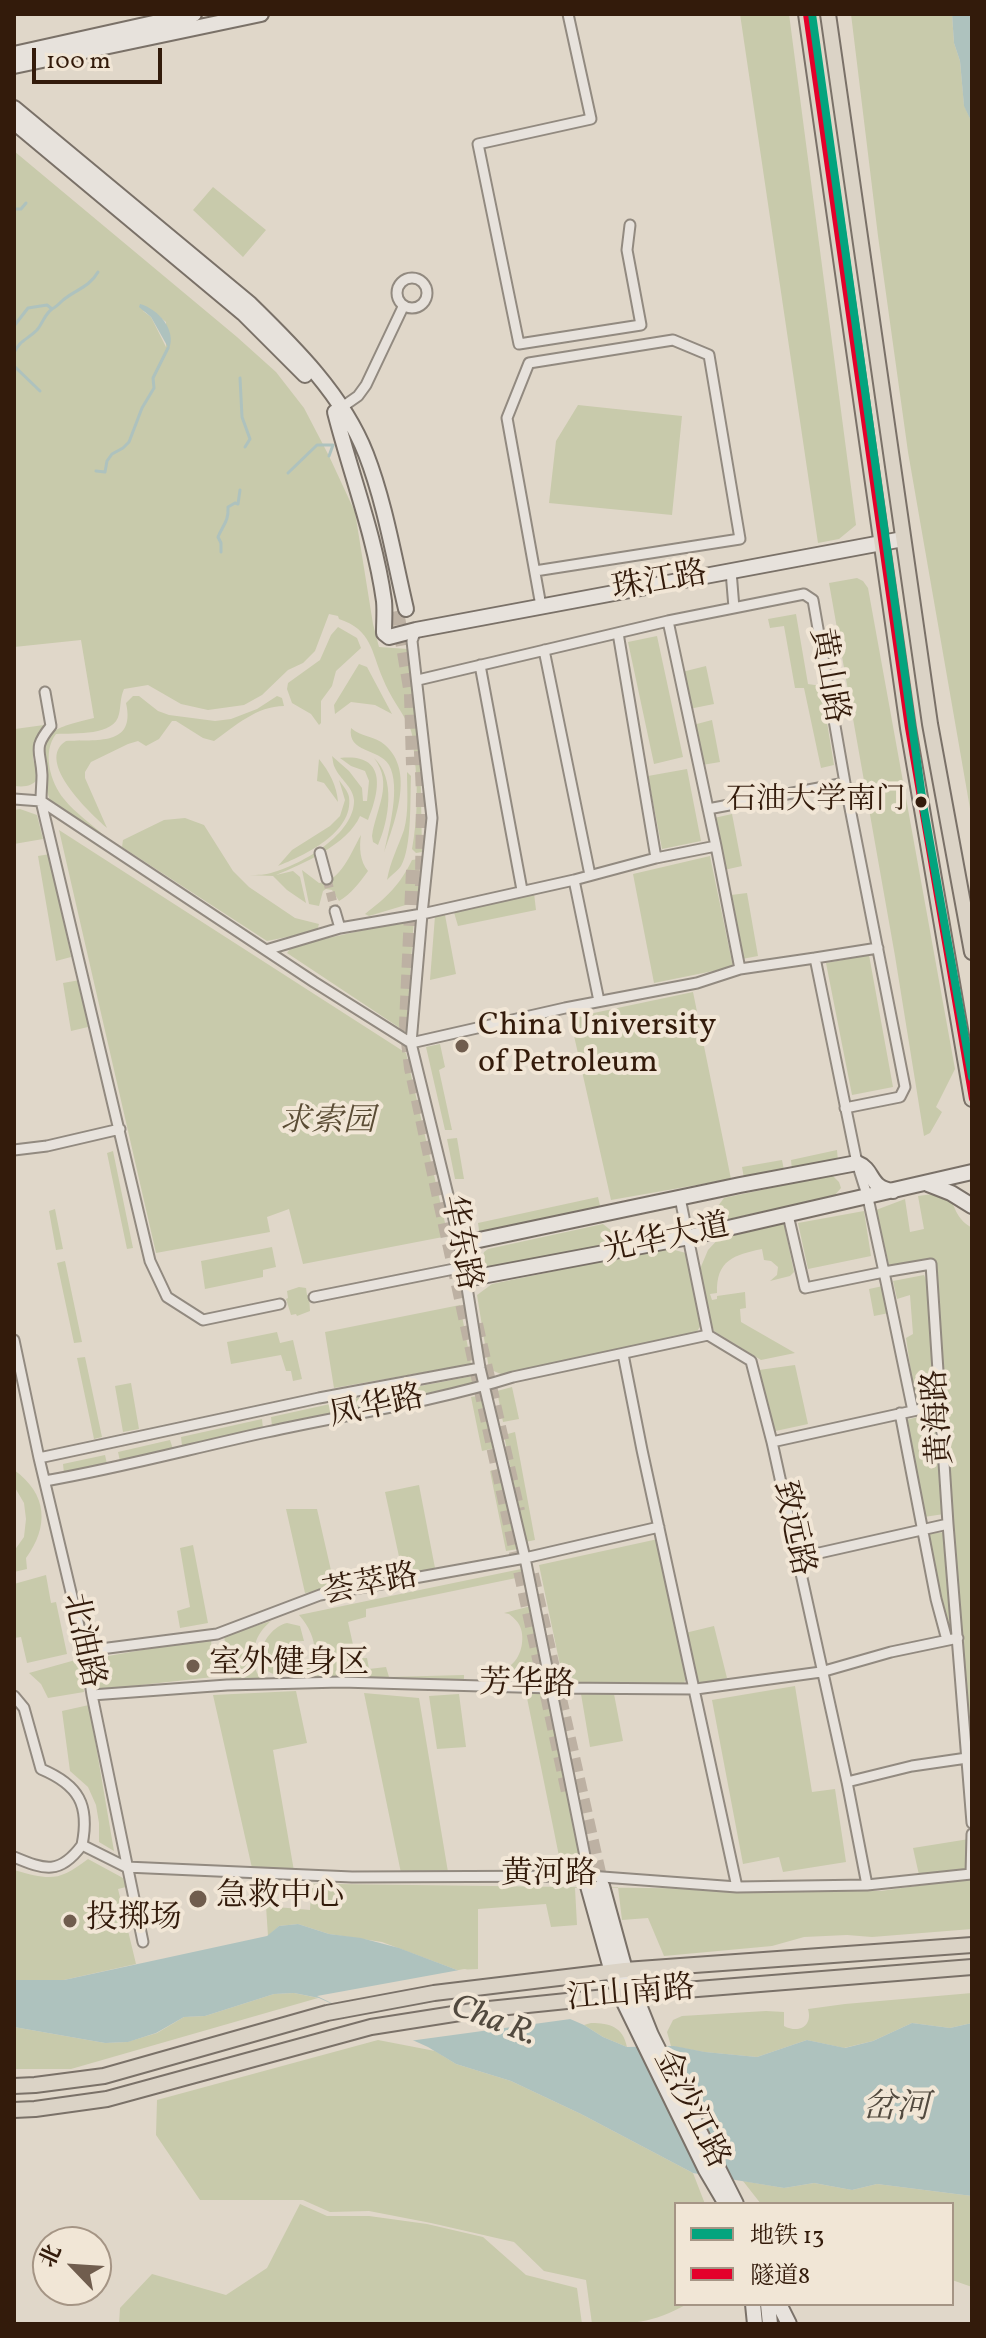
<!DOCTYPE html>
<html>
<head>
<meta charset="utf-8">
<style>
	body { margin:0 }
	#map { position:relative; width:986px; height:2338px; overflow:hidden; background:#e0d7c9; font-family:Vollkorn,"Noto Serif SC",serif }
	canvas { display:block }
	.frame { position:absolute; inset:0; border:16px solid #331b0b; pointer-events:none }
	.legend { position:absolute; left:674px; top:2202px; width:280px; height:104px; box-sizing:border-box; background:#f1e6d6; border:2px solid #a59585; margin:0; padding:10px 14px; list-style:none; font-size:24px; color:#331b0b }
	.legend li { display:flex; align-items:center; gap:16px; height:40px }
	.legend b { width:40px; border:2px solid #a59585 }
	.north { position:absolute; left:32px; top:2226px; width:80px; height:80px; box-sizing:border-box; background:#f1e6d6; border:2px solid #a59585; border-radius:50%; rotate:295deg; font-size:22px; font-weight:700; line-height:32px; text-align:center; color:#331b0b }
	.north::after { content:''; display:block; margin:auto; width:28px; height:36px; background:#705d4e; clip-path:polygon(50% 0,100% 100%,50% 72%,0 100%) }
	.scale { position:absolute; left:32px; top:48px; width:130px; height:36px; box-sizing:border-box; border:4px solid #331b0b; border-top:0; padding-left:10px; font-size:24px; line-height:28px; white-space:nowrap; color:#331b0b; -webkit-text-stroke:6px #f1e6d6; paint-order:stroke }
</style>
</head>
<body>
<div id="map">
<canvas width="986" height="2338"></canvas>
<div class="frame"></div>
<ul class="legend">
<li><b style="height:10px;background:#03a47e"></b>地铁 13</li>
<li><b style="height:10px;background:#e4002b"></b>隧道8</li>
</ul>
<div class="north">北</div>
<div class="scale">100 m</div>
</div>
<script>
const c = document.querySelector('canvas').getContext('2d');
c.lineJoin = 'round';
function paint(path, color) {
  c.fillStyle = color;
  c.fill(path, 'evenodd');
}
function trace(path, color, width, dash) {
  c.strokeStyle = color;
  c.lineWidth = width;
  c.lineCap = dash ? 'butt' : 'round';
  c.setLineDash(dash || []);
  c.stroke(path);
}
function write(font, color, halo, rows, align = 'center') {
  c.font = font + ' Vollkorn,"Noto Serif SC",serif';
  c.lineWidth = 8;
  c.setLineDash([]);
  c.textBaseline = 'middle';
  c.strokeStyle = halo;
  c.fillStyle = color;
  for (const [text, x, y, turn = 0] of rows) {
    c.save();
    c.translate(x, y);
    c.rotate((+turn || 0) * Math.PI / 180);
    c.textAlign = isNaN(turn) ? turn : align;
    if (halo) c.strokeText(text, 0, 0);
    c.fillText(text, 0, 0);
    c.restore();
  }
}
paint(new Path2D(`
	M740,14H789L856,525L839,539L818,543Z
	M851,14H952L954,43L960,61L964,105L972,123V820L908,452L878,236Z
	M14,151L237,337L276,372L304,408L329,456L355,512L373,624L379,647L408,649L420,737L422,852L416,853L412,849C418,816 418,785 414,752C413,744 413,735 410,728C402,711 390,697 383,679C371,651 372,630 339,619L338,616L329,614L315,651L303,663L288,670L262,695L244,705L208,710L181,704L148,685L124,689C120,698 121,705 119,714C115,736 75,733 56,734C42,752 50,782 64,799C75,813 93,825 107,838L51,802C46,792 45,781 43,770C38,728 60,727 94,718L81,640L14,647ZM143,311L156,314L166,322V347L151,317Z
	M213,187L266,230L243,257L193,210Z
	M578,405L682,416L672,515L549,503L556,441Z
	M857,578L863,581L868,588L955,1069L936,1107L942,1112L930,1133L924,1136L895,956L829,583Z
	M796,614L808,684L821,686L834,765L821,768L804,688H795L784,626L770,628L768,619Z
	M338,627L357,638L361,648L336,671L332,686L321,701V723L319,725L311,714L292,703L287,689L288,683L320,660L331,635Z
	M657,636L683,757L654,764L628,642Z
	M359,664L367,667L392,714L375,705L351,702L335,714L334,705Z
	M706,666L714,704L689,709L682,672Z
	M133,696H139L158,711L169,715L215,721L231,719L257,709L277,696L282,698L284,706C257,706 235,726 214,741L203,738L176,721H172L159,739L146,746L138,741L128,744L91,762L85,772V778L107,828C91,814 34,761 66,741C96,739 136,747 126,703Z
	M712,720L720,762L702,765L693,725Z
	M44,725L33,749V759L39,777C33,787 24,787 14,786V726L15,729Z
	M351,728C361,737 375,736 385,745C415,771 395,821 384,853C389,829 401,787 389,765C379,748 347,753 351,728Z
	M332,756L349,771L362,788L363,801H367L369,781L365,771L351,766L340,758C386,753 381,788 368,820L360,816C348,844 303,864 276,875L293,871L300,877L306,903L287,890L273,876L249,875C258,875 266,875 274,872C302,864 355,834 354,800C353,787 340,779 335,768C333,765 333,760 332,756Z
	M374,758C396,778 389,820 378,845L373,842L372,836C376,808 394,784 374,758Z
	M319,759C329,771 337,786 338,802L324,783L317,781Z
	M687,769L701,841L662,849L648,776Z
	M407,772L411,776C410,798 412,847 401,866C398,871 391,875 387,880C390,862 398,847 404,830C409,812 407,791 407,772Z
	M339,780C343,786 348,791 349,797C354,833 303,856 278,866L292,850L330,826L340,816L345,800Z
	M20,809L37,815L43,839L14,844V810Z
	M732,814L742,866L724,870L714,818Z
	M185,818L204,825L233,871L249,887L295,918L319,924L317,931L267,941L122,847L123,840L164,820Z
	M59,830L406,1053L448,1236L303,1264L289,1209L267,1217L270,1232L156,1253Z
	M361,835C359,847 360,862 368,871C359,883 352,893 339,901L332,890L326,889L323,891L319,906L309,904L302,870L319,883C341,882 351,852 361,835Z
	M50,854L71,957L56,961L38,856Z
	M710,856L733,967L654,983L633,874Z
	M419,859V901L369,916L365,914C387,897 400,885 412,860Z
	M534,893L536,910L458,926L453,909Z
	M747,893L758,956L742,959L731,895Z
	M445,915L456,974L430,980L435,916Z
	M414,919L406,1032L287,953L292,946Z
	M869,955L893,1087L852,1095L826,963Z
	M80,980L88,1027L71,1031L63,983Z
	M693,992L731,1179L611,1200L570,1018Z
	M440,1044L445,1067L439,1070L452,1130H445L426,1047Z
	M457,1138L464,1179H455L447,1139Z
	M837,1150L838,1161L792,1170L791,1160Z
	M113,1151L133,1248L127,1249L107,1153Z
	M782,1160L784,1170L744,1178L742,1167Z
	M827,1176H833L839,1182L841,1188L834,1196L728,1219L719,1215L718,1206L724,1198Z
	M933,1194C958,1199 950,1205 961,1219C964,1223 968,1225 972,1228V1805L932,1264L890,1269L876,1210L905,1199L910,1232L924,1229L918,1196Z
	M598,1197L601,1210L480,1237L478,1223Z
	M55,1209L63,1249L56,1250L49,1211Z
	M864,1211L871,1256L808,1269L798,1223Z
	M603,1224L613,1232L614,1237L608,1246L491,1269L487,1268L482,1261L484,1252L488,1249Z
	M780,1224H784L794,1272L790,1276L770,1281L777,1275L778,1267L771,1261L764,1260L762,1249C734,1255 716,1260 717,1293L710,1294L712,1300L717,1299V1296L745,1292L746,1308L740,1309L741,1322L795,1353L761,1360L714,1331L705,1304L700,1269L708,1250L721,1236Z
	M272,1247L276,1267L263,1270V1277L205,1289L201,1261Z
	M667,1248L686,1253L701,1325L696,1333L503,1375L489,1369L477,1295L492,1284Z
	M65,1261L82,1342L74,1343L57,1263Z
	M924,1275L927,1282L936,1393L915,1399L906,1338L913,1334L910,1295L897,1299L893,1281Z
	M883,1286L889,1313L874,1316L869,1289Z
	M299,1287L306,1288L307,1295H309L310,1311L297,1316L296,1314L291,1315L286,1299L288,1298L287,1291Z
	M460,1305L471,1364L334,1388L325,1332Z
	M277,1332L280,1343L293,1340L302,1379L293,1381L291,1371H286L281,1355L231,1364L227,1342Z
	M85,1357L102,1437L94,1439L77,1358Z
	M795,1365L808,1424L771,1432L759,1370Z
	M473,1376L475,1383L374,1404L373,1395Z
	M131,1383L139,1429L123,1432L115,1386Z
	M512,1387L519,1419L503,1422L497,1391Z
	M483,1395L495,1448L482,1451L471,1397Z
	M362,1397L364,1406L272,1426L271,1417Z
	M933,1413L937,1415L944,1514L924,1517L906,1420Z
	M262,1419L263,1429L182,1446L181,1437Z
	M515,1432L535,1540L525,1542L504,1435Z
	M170,1440L173,1449L120,1461L118,1452Z
	M105,1455L107,1464L64,1473L63,1464Z
	M501,1468L518,1549L506,1551L490,1471Z
	M14,1470C48,1494 49,1527 26,1558L27,1569L14,1572V1551L24,1537L26,1519L24,1503L14,1486Z
	M419,1485L435,1568L403,1575L385,1492Z
	M286,1509H317L335,1588L305,1593Z
	M945,1532L952,1624L944,1625L928,1534Z
	M658,1539L688,1675L684,1683L564,1684L539,1565Z
	M193,1545L208,1623L180,1628L177,1611L190,1607L180,1548Z
	M521,1569V1577L366,1609V1617L348,1622L356,1658H367L369,1669L386,1667L389,1677L464,1675V1682L290,1679C323,1666 319,1638 299,1615Z
	M46,1575L51,1603L56,1602L67,1654L27,1663L21,1637L14,1638V1584Z
	M531,1606C539,1655 554,1686 487,1680V1673C493,1671 501,1671 506,1668C520,1662 525,1642 521,1629C519,1622 514,1618 509,1614L504,1613Z
	M271,1621C254,1635 250,1653 257,1673L267,1681H231L224,1636Z
	M287,1623L300,1626L304,1641C290,1640 283,1650 280,1662L284,1669L276,1675C247,1666 265,1628 287,1623Z
	M714,1626L727,1678L699,1685L685,1633Z
	M211,1638L213,1677L96,1690L91,1659Z
	M79,1659L84,1692L48,1698L41,1684L29,1673Z
	M795,1686L812,1792L835,1789L846,1862L783,1872L779,1857L743,1864L712,1700Z
	M296,1691L307,1743L273,1750L294,1871L252,1868L213,1695Z
	M364,1693L419,1698L448,1872L401,1873Z
	M526,1693H549L584,1872L562,1871Z
	M459,1694L466,1747L437,1749L429,1696Z
	M581,1694H614L623,1741L590,1747Z
	M89,1705L114,1851L99,1842V1823L96,1805L88,1787L70,1771L62,1711Z
	M969,1839V1871L919,1875L913,1848Z
	M88,1859L123,1878L126,1887L118,1889L136,1964L64,1980H14V1870C50,1880 58,1882 88,1859Z
	M972,1878V1929L872,1937L847,1935L804,1937L772,1946L664,1956L648,1918L622,1920L618,1887L575,1888L577,1925L551,1927L546,1904L478,1909V1969L457,1970L382,1942L329,1934L298,1924L279,1926L268,1936L266,1906L310,1910L311,1893L267,1889L258,1890L256,1883L881,1891Z
	M294,1993L318,1998L71,2069H14V2027L105,2043L127,2042L157,2033L184,2017L205,2016L274,1994Z
	M972,1993V2023L950,2028L912,2023L873,2041L844,2048L807,2040L757,2057L704,2052L671,2046L667,2032L673,2020L682,2016L766,2011L784,2012V2026C799,2034 813,2026 808,2009L845,2004Z
	M591,2023C610,2023 623,2027 627,2047L603,2037L584,2025Z
	M378,2040L435,2051L456,2064L511,2081L581,2114L693,2173L705,2204H676V2304H687C652,2324 631,2324 592,2324L586,2280L544,2271L514,2242L431,2223L369,2211L330,2212L303,2200H200L156,2135L157,2100Z
	M743,2181L784,2188L814,2183L852,2190L877,2184L972,2196V2287L952,2280V2204H761Z
	M300,2204L327,2216H369L427,2224L483,2237L526,2275L577,2288L582,2324H119L120,2308L152,2274L226,2295L267,2268Z`), '#c8caab');
paint(new Path2D(`
	M952,14H972V123L964,106L960,61L954,43Z
	M140,304C158,309 177,330 169,349L151,317L139,307Z
	M298,1924L329,1934L361,1938L399,1948L457,1970L584,2025L603,2037L627,2047L674,2046L705,2052L757,2057L807,2040L845,2048L873,2041L912,2023L950,2028L972,2023V2196L877,2184L852,2190L814,2183L784,2188L693,2173L581,2114L511,2081L456,2064L428,2047L319,1998L294,1993L274,1994L205,2016L184,2017L156,2033L128,2042L105,2043L14,2027V1980H64L267,1936L279,1926Z`), '#aec2be');
paint(new Path2D(`
	M465,1969L578,2018L409,2041L317,1996Z`), '#e0d7c9');
trace(new Path2D(`
	M14,209H21L26,203
	M14,326L28,308L47,305L52,309C56,307 59,304 62,301C74,290 89,288 98,272
	M14,353C19,341 28,339 37,330C43,323 44,315 52,309
	M14,366L40,391
	M240,378L242,417L250,439L245,447
	M96,471L105,472L107,461L112,454L123,448L129,442L142,408L154,388L153,378L168,348
	M288,473L317,445H333L329,456
	M221,552V543L218,537C223,525 229,521 228,507L235,503L238,504L240,490`), '#aec2be', 3);
trace(new Path2D(`
	M327,879L335,911`), '#bdb1a3', 9, [9, 4.5]);
trace(new Path2D(`
	M397,611L411,694L413,765
	M421,751L423,793L422,886
	M413,870L406,1024L411,1068L568,1792
	M476,1324L518,1511
	M532,1574L602,1886`), '#bdb1a3', 14, [14, 7]);
const street = new Path2D(`
	M568,14L591,119L478,144L519,344L641,325L627,250L630,225
	M397 293a15 15 0 1 1 30 0a15 15 0 1 1-30 0Z
	M338,410L358,396L366,385L403,307
	M535,571L740,539L709,355L673,340L529,363L507,418L541,606
	M731,571L734,608
	M668,621L716,846L740,969
	M618,633L656,858
	M544,650L590,875
	M480,665L522,890
	M418,680L668,621L804,594L813,600L845,783L905,1087L900,1097L845,1108
	M45,692L51,726C32,749 41,750 42,775C42,783 41,792 41,801L150,1261L167,1297L203,1320L280,1304
	M14,799L41,801L314,982L411,1043L460,1244L480,1368L525,1558L589,1876
	M708,809L845,783
	M716,846L656,858L574,880L422,914L411,1043L565,1008L697,983L740,969L815,958L857,1163L868,1198L884,1272L931,1264L948,1524L972,1823
	M320,853L327,879
	M574,880L599,1001
	M335,911L340,928
	M266,950L340,928L422,914L432,818L412,641L416,630
	M815,958L878,948
	M14,1150L47,1146L120,1129
	M680,1198L708,1335L751,1361L772,1442L847,1782L867,1885
	M788,1215L805,1288L884,1272L913,1411
	M314,1297L464,1267
	M14,1340L39,1458L85,1651L92,1695L143,1942
	M623,1354L642,1450L737,1887
	M900,1413L936,1599L947,1640
	M772,1442L940,1405
	M39,1458L319,1398L480,1368
	M45,1481C120,1468 193,1448 267,1432C349,1414 433,1402 513,1377L708,1335
	M797,1558L948,1524
	M85,1651L217,1634L320,1595L525,1558L659,1527
	M92,1695L227,1685L341,1682L552,1688L696,1689L821,1672L891,1652L958,1638
	M14,1696L24,1708L41,1769C79,1785 90,1805 82,1845
	M847,1782L912,1766L967,1758
	M14,1857C45,1870 60,1875 82,1845L126,1867L352,1877L589,1876L737,1887L867,1885L971,1874L972,1834`);
const secondary = new Path2D(`
	M14,54L194,14
	M14,66L261,14
	M14,108L250,304C294,347 343,395 366,454C385,503 394,558 406,609
	M14,122L243,313L305,375
	M335,412C351,475 375,536 384,601C385,611 384,622 384,633L389,637L416,630L903,539
	M928,1184L951,1193L972,1206
	M460,1244L740,1185L857,1163C875,1170 868,1188 893,1191
	M466,1279L689,1237L972,1172
	M588,1886L612,1972L621,1996L706,2170L726,2204
	M602,1886L625,1970L651,2035L736,2204
	M753,2304L755,2324
	M768,2304L770,2324
	M779,2304L789,2324`);
const primary = new Path2D(`
	M806,14L908,728L972,1099
	M828,14L930,724L972,952
	M14,2086L35,2085L104,2076L327,2013L434,1993L625,1970L972,1945
	M14,2110L35,2109L107,2099L371,2027L479,2010L635,1994L972,1967`);
trace(street, '#928a80', 13);
trace(secondary, '#7a7168', 18);
trace(primary, '#7a7168', 18);
trace(street, '#e7e2dc', 9);
trace(secondary, '#e7e2dc', 14);
trace(primary, '#dbd3c6', 14);
trace(new Path2D(`
	M806,14L908,728L972,1099`), '#e4002b', 6);
trace(new Path2D(`
	M812,14L923,804L972,1077`), '#03a47e', 8);
for (const [x, y, r, color] of [
	[921,802,7,"#331b0b"],
	[462,1046,8,"#705d4e"],
	[193,1666,8,"#705d4e"],
	[198,1899,10,"#705d4e"],
	[70,1921,8,"#705d4e"]
]) {
  const dot = new Path2D();
  dot.arc(x, y, r, 0, 2 * Math.PI);
  c.fillStyle = color;
  c.fill(dot);
  trace(dot, '#f1e6d6', 3);
}
write('30px', '#331b0b', '#f1e6d6', [
	["石油大学南门",906,802]
], 'right');
write('32px', '#331b0b', '#f1e6d6', [
	["珠江路",660,584,-10],
	["黄山路",826,676,80],
	["光华大道",667,1241,-12],
	["华东路",458,1243,79],
	["凤华路",377,1409,-12],
	["黄海路",941,1417,-94],
	["致远路",791,1529,78],
	["荟萃路",371,1587,-11],
	["北油路",81,1641,78],
	["芳华路",527,1687,1],
	["黄河路",549,1877],
	["江山南路",631,1996,-5],
	["金沙江路",689,2110,63]
]);
write('32px', '#331b0b', '#f1e6d6', [
	["China University",478,1028],
	["of Petroleum",478,1065],
	["室外健身区",209,1666],
	["急救中心",216,1899],
	["投掷场",86,1921]
], 'left');
write('italic 32px', '#5a4c34', '#f1e6d6', [
	["求索园",327,1124]
]);
write('italic 34px', '#524a3f', '#f1e6d6', [
	["Cha R.",493,2023,21],
	["岔河",896,2111]
]);
</script>
</body>
</html>
